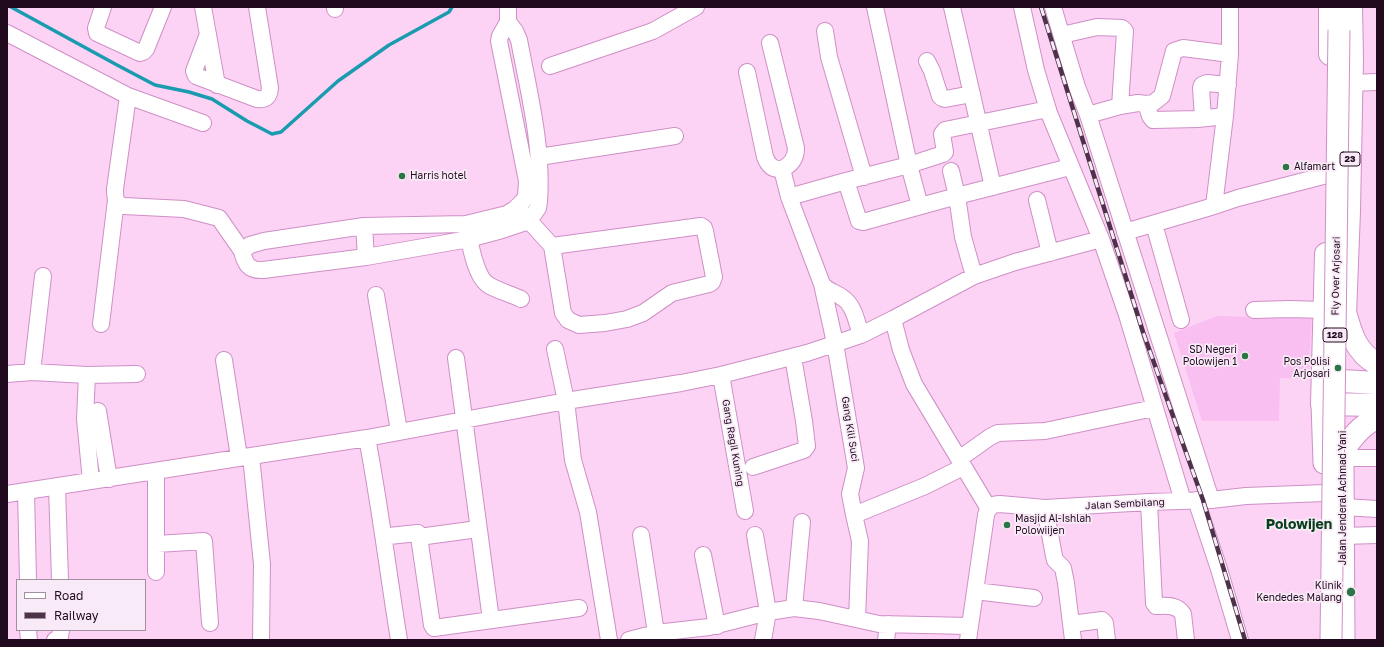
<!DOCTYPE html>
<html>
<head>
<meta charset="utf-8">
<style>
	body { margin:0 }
	#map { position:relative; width:1384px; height:647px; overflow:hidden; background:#fcd3f5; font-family:"Golos Text",sans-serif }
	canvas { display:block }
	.frame { position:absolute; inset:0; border:8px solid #210a1e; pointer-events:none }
	.legend { position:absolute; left:16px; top:579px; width:130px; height:52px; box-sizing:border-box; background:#f8eaf6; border:1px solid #a290a0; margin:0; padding:5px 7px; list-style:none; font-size:12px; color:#210a1e }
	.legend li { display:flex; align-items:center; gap:8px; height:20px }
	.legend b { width:20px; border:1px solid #a290a0 }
</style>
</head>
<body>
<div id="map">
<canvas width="1384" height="647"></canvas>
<div class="frame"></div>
<ul class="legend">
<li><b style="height:5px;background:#fff"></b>Road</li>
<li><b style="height:5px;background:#4d3249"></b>Railway</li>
</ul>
</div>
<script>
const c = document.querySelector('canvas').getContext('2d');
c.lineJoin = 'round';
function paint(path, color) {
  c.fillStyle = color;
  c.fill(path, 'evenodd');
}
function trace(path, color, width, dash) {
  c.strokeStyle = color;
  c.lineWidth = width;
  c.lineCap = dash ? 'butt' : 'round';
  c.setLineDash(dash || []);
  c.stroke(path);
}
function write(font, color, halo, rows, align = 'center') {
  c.font = font + ' "Golos Text",sans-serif';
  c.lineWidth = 3.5;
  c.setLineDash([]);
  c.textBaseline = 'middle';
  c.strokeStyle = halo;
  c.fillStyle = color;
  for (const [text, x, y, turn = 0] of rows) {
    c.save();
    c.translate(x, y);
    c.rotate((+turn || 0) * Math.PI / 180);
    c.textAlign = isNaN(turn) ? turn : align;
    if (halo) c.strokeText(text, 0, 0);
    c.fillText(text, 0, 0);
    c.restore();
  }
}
paint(new Path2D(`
	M1217,316L1312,318L1308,379L1280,378L1279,421H1202L1174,333Z`), '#f9bff0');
trace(new Path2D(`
	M11,7L117,65L155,85L189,92L212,99L247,121L272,134L281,132L338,81L389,45L449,12L452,7`), '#1a9baf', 3.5);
const minor = new Path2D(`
	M103,7L96,28L97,33L140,53L143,52L146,49L163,7
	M203,7L217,85
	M335,7V9
	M875,7L909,165L846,181L859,221L863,222L957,196L951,171
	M952,7L993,187
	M1022,7L1036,70L1049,113L1101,239L1127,315L1183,501
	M1053,7L1077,87L1088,115L1211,500
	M508,22L515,31L519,40C529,93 543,147 539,202L538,208L529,221L502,230L469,239L366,257L263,270C249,271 245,264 242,251L250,245L264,241L364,226L466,224L507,214L515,209L523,201L526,196L527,181L499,41L500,36L508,22V7
	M825,31L829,57L864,177
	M7,33L128,96L203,123
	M208,34L194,71L196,76L257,99C266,100 269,97 270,88L257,7
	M1062,35L1097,27L1122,28L1125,31L1120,106L1088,115
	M770,43L796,148C796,158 791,165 782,169
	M927,61L932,71L940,96L942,98L945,99L972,94
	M550,66L653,31L696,7
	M747,72L765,157C768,165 773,170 782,169L789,197L822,284L835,343L856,468L850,494L854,515
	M1351,83L1377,82
	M128,96L115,189C115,197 115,204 124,206L184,209L219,218L242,251
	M1146,104L1150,116L1153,120L1198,119L1225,116
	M1120,106L1138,103L1146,104L1153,103L1162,96L1174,51L1183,48L1230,54V7
	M1203,118L1201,88L1202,85L1207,83L1228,85
	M539,157L675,136
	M789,197L846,181
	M1037,200L1050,253
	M920,206L909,165L943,154L945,152L942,134L945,130L1048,109
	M1214,206L1225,116L1230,54
	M522,213L552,246L563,313L568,320L579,325L605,323L627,319L643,313L672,293L709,284L712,282L714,277L705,231L704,228L701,226L552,246
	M1154,224L1181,320
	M364,226L366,257
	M467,229C470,243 475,275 487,284C495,290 511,294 521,299
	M1125,232L1214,206L1238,198L1327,175
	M974,276L963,237L957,196L1066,168
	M822,284C828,292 835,292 843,298C854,305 857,323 861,335
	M376,295L399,431
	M1254,310L1290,309L1324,310
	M893,319L901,350L914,384L989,509
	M101,324L116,200
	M555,349L566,401L573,460L588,512L609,640
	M456,358L491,620
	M224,360L239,457
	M32,372L43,276
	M7,374L32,372L87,375L137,374
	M87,375L85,419L91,481
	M721,375L745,511
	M98,411L109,479
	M367,438C380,505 388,573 399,640
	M251,456L262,564L261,640
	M1342,458H1377
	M959,459L990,437L998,433L1045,431L1154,408
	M753,467L804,450L807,446L804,421L793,357
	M156,471V572
	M57,487L60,580
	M26,491L28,580
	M7,494L367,438L566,401L681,383L721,375L807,353L861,335L893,319L974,276L1015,262L1101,239
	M1196,500L1219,569L1240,640
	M1149,502L1154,603L1156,606C1166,606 1177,604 1183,614L1186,640
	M1344,507L1377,509
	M1045,508L1054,556L1055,560L1063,568L1066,583L1073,640
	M641,535L656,633
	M755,535L768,612L763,640
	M389,536L418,533L419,537L478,529
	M1343,536L1377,535
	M419,537L432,625L434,628L579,608
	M157,544L204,541L210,623
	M703,555L717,626
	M975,591L1034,598
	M794,608L802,522
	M857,619L860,541L854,515L925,486L963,467
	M1071,624L1102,620L1105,623L1107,640
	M28,630L29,640
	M55,640L60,637L61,630
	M629,640L656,633L709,627L768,612L794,608L819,611L879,624L969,626
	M886,640L888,624
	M968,640L986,515C988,508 992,504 1000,504L1045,508L1149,502L1211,500L1246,496L1325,493`);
const major = new Path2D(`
	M1322,404L1324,463
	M1343,465L1344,640`);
const highway = new Path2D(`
	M1330,54V7
	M1326,254L1322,404L1377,405
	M1345,312C1351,334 1356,352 1377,364
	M1345,315L1349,211L1352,58L1351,7
	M1323,380L1377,383
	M1342,453C1351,438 1361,425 1377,418`);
trace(minor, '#cf8fc6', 18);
trace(major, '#cf8fc6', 23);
trace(highway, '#cf8fc6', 24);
trace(minor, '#fff', 16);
trace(major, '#fff', 21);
trace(highway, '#fff', 22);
const rail = new Path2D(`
	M1041,7L1143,332L1203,500L1245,640`);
trace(rail, '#4d3249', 4.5);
trace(rail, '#f8eaf6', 3, [9]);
const majorBridge = new Path2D(`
	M1331,640L1339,30`);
trace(majorBridge, '#cf8fc6', 23, []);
trace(majorBridge, '#fff', 21);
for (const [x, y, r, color] of [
	[1286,167,4,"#2b7644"],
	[402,176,4,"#2b7644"],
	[1245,356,4,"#2b7644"],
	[1338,368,4,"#2b7644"],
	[1007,525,4,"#2b7644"],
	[1351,592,5,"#2b7644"]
]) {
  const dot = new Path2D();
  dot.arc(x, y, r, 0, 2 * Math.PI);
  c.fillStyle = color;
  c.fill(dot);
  trace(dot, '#f8eaf6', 1.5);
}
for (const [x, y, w] of [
	[1350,159,20],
	[1335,335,24]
]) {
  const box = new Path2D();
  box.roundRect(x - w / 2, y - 7, w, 14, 3);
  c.fillStyle = '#f8eaf6';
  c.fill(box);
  trace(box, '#210a1e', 1);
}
write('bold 9px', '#210a1e', null, [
	["23",1350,159],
	["128",1335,335]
]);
write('10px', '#210a1e', '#f8eaf6', [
	["Alfamart",1294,167],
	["Harris hotel",410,176],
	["SD Negeri",1237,350,"right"],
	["Polowijen 1",1237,362,"right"],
	["Pos Polisi",1330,362,"right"],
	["Arjosari",1330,374,"right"],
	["Masjid Al-Ishlah",1015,519],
	["Polowiijen",1015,531],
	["Klinik",1342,586,"right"],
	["Kendedes Malang",1342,598,"right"]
], 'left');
write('10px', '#210a1e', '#f8eaf6', [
	["Fly Over Arjosari",1336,276,-89],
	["Gang Kili Suci",850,429,81],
	["Gang Ragil Kuning",733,443,80],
	["Jalan Jenderal Achmad Yani",1343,498,-90],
	["Jalan Sembilang",1125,504,-3]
]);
write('bold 14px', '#073f1d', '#f8eaf6', [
	["Polowijen",1299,525]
]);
</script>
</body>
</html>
